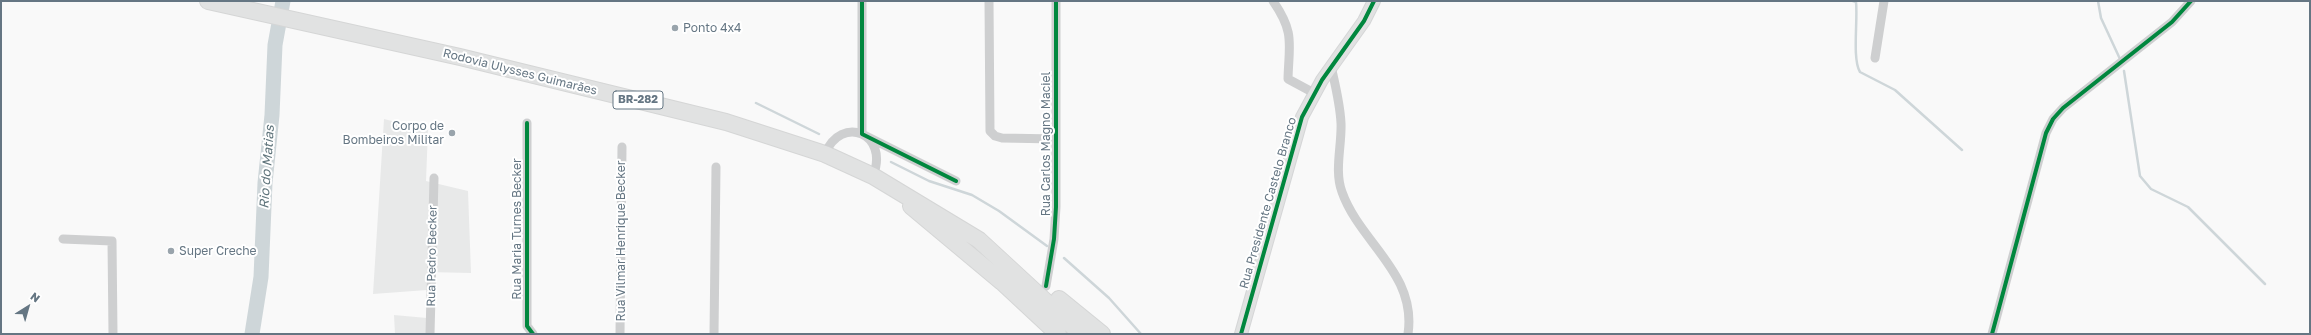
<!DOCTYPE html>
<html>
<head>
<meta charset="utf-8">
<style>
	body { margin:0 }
	#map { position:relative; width:2311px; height:335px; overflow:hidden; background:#f9f9f9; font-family:"Golos Text",sans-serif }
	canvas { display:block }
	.frame { position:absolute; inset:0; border:2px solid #657683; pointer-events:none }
	.north { position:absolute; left:8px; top:287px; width:40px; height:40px; -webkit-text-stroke:3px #fff; paint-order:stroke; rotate:37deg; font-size:11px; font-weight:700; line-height:16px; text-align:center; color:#657683 }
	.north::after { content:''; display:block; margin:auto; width:14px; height:18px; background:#657683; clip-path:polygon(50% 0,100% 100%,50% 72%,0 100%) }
</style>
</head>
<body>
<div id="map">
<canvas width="2311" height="335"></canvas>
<div class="frame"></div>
<div class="north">N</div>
</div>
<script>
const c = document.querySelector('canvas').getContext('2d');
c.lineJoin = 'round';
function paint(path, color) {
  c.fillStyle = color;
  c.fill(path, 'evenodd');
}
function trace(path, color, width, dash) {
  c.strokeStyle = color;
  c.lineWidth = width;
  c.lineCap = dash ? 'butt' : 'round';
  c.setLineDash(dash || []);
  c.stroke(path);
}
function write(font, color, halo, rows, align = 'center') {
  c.font = font + ' "Golos Text",sans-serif';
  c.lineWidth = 4;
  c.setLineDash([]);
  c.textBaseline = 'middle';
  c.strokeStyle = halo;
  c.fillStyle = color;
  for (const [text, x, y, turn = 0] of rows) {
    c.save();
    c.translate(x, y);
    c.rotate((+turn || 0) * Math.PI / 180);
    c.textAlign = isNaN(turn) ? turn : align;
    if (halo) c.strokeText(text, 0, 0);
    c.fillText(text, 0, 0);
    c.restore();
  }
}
paint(new Path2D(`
	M384,119L428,130L426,181L468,191L471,273L427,272V290L373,294Z
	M394,315L427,318V334H395Z`), '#e8e9e9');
trace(new Path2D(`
	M1853,1L1856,2C1858,20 1852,59 1860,72L1895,90L1962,150
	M2098,1L2101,18L2120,59
	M2124,71L2140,176L2151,189L2188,207L2265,284
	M756,103L819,134
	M891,162L929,181L972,195L999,211L1047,246
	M1064,258L1109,298L1141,334`), '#ced6d9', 2.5);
trace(new Path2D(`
	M252,334L261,277L265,183L272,115L275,45L283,1`), '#ced6d9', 15);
const secondary = new Path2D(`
	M1241,334L1302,117L1322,80L1364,21L1374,1`);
const highway = new Path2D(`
	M208,1L460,57L726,122L825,154L873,176L979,240L1081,334
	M911,206L1002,282L1058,334
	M1059,299L1102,334`);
trace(secondary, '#d5d6d7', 14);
trace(highway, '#d5d6d6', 18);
trace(new Path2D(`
	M862,1V134L956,181
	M989,1L990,131L995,136L1002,138L1056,139
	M1273,1C1295,33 1289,43 1288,79L1314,93
	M1875,58L1884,1
	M1331,66C1335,84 1340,103 1341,123C1342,145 1334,171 1342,192C1360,243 1417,273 1408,334
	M527,123V326L533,334
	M825,154C841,114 890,133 873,176
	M63,239L112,241L113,334
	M1046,286L1054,239L1056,207V1
	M430,334L434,178
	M620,334L622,147
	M714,334L716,167
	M1992,334L2046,133L2053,119L2063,108L2172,22L2191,1`), '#cecfd0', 9);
trace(secondary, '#e1e2e2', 12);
trace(highway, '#e1e2e2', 16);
trace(new Path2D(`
	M862,1V134L956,181
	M527,123V326L533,334
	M1046,286L1054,239L1056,207V1
	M1241,334L1302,117L1322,80L1364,21L1374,1
	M1992,334L2046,133L2053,119L2063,108L2172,22L2191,1`), '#00873e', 4);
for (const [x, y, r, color] of [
	[675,28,4,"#99a4ac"],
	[452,133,4,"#99a4ac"],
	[171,251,4,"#99a4ac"]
]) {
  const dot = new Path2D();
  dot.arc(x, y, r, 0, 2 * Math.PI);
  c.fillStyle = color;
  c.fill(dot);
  trace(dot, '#fff', 1.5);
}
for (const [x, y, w] of [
	[638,100,50]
]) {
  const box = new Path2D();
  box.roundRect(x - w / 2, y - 9, w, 18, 3);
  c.fillStyle = '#fff';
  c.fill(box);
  trace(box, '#657683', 1);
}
write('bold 11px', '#657683', null, [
	["BR-282",638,100]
]);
write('12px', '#657683', '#fff', [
	["Ponto 4x4",683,28],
	["Corpo de",444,126,"right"],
	["Bombeiros Militar",444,140,"right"],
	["Super Creche",179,251]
], 'left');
write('12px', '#657683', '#fff', [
	["Rodovia Ulysses Guimarães",520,72,14],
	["Rua Carlos Magno Maciel",1046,144,-90],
	["Rua Presidente Castelo Branco",1268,203,-74],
	["Rua Maria Turnes Becker",517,229,-90],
	["Rua Vilmar Henrique Becker",621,241,-90],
	["Rua Pedro Becker",432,256,-89]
]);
write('italic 13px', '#60757c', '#fff', [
	["Rio do Matias",267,167,-86]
]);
</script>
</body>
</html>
